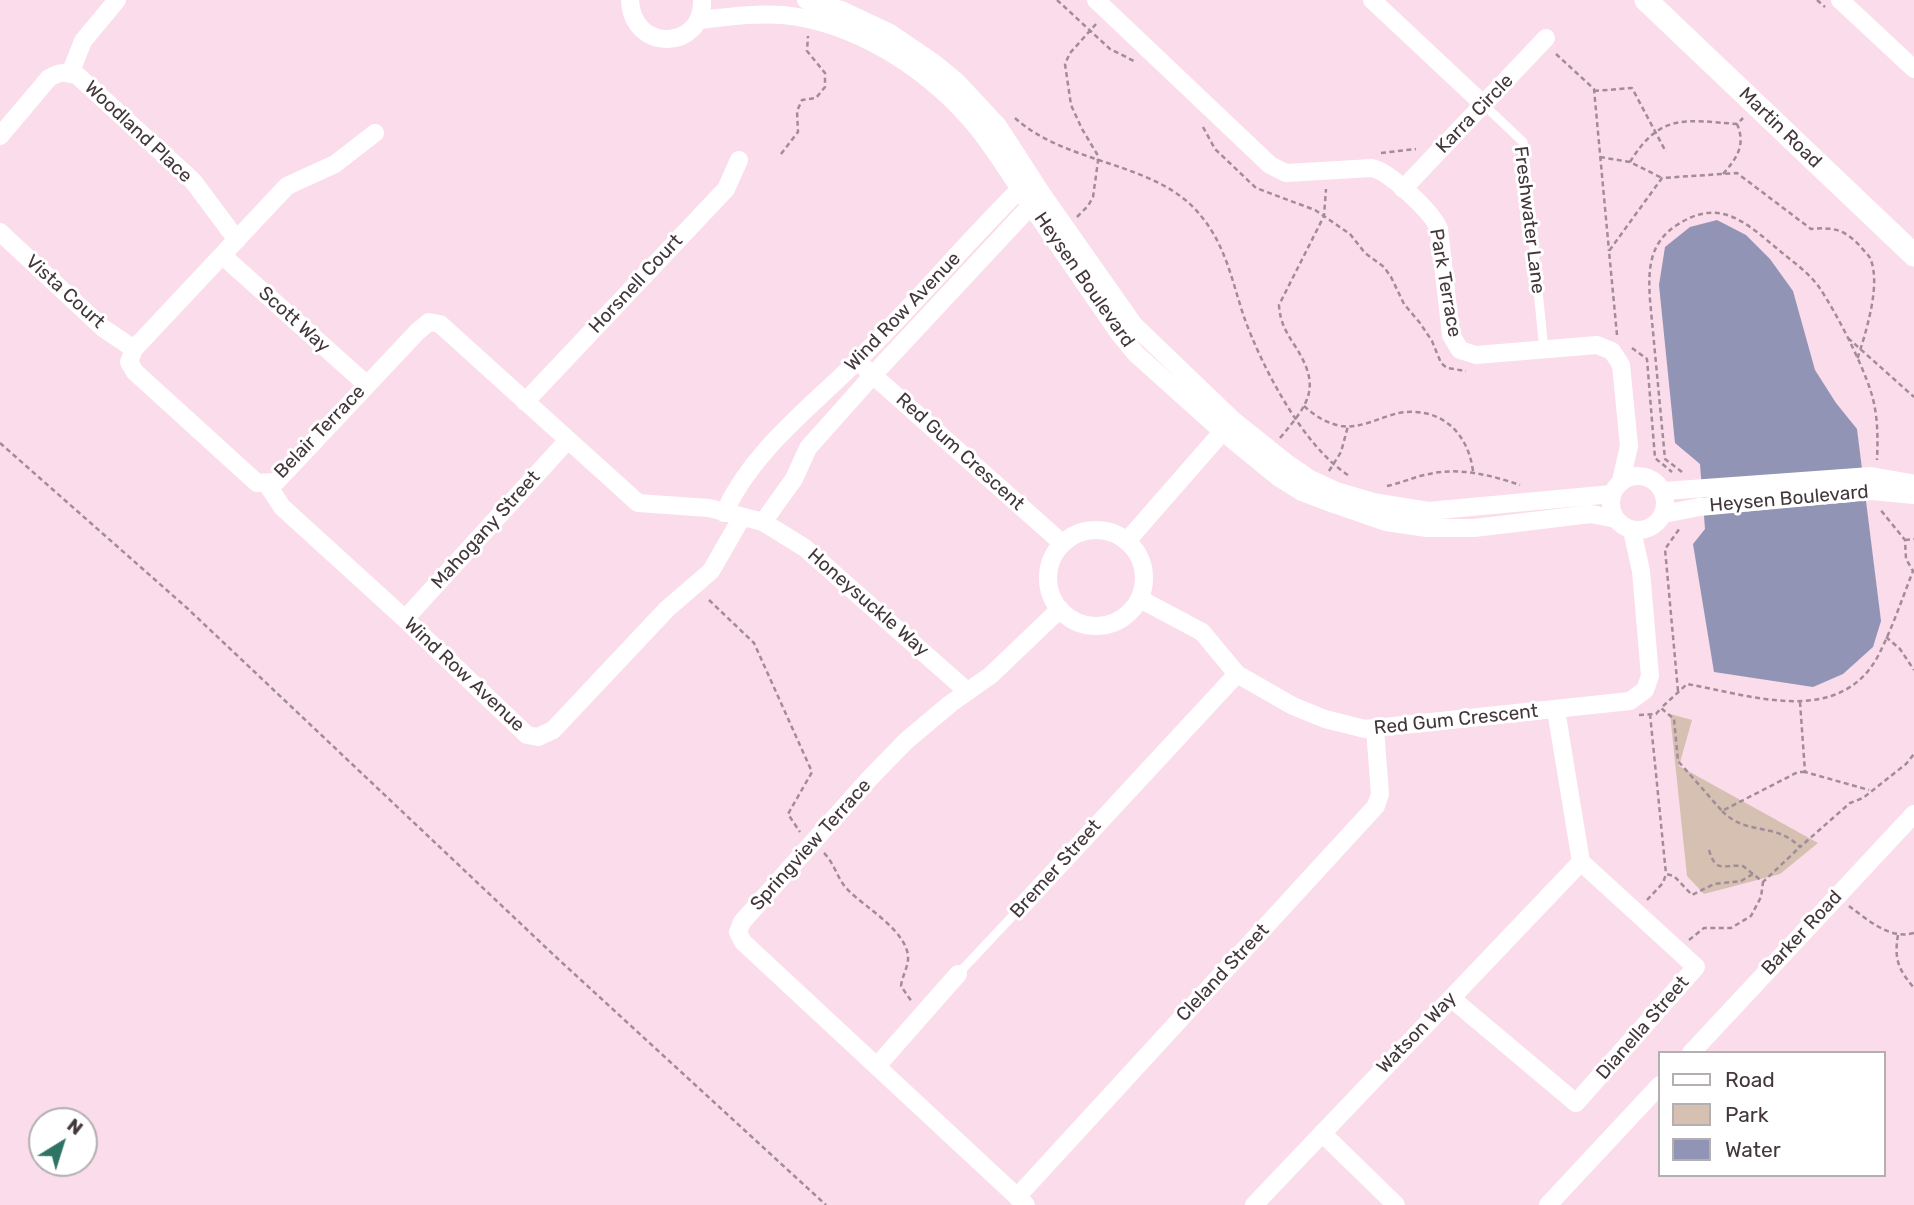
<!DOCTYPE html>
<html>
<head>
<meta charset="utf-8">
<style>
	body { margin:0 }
	#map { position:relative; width:1914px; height:1205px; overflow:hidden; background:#fbdcea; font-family:Rubik,sans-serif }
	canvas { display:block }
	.legend { position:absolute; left:1658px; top:1051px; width:228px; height:126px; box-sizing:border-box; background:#fff; border:2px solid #b4afb1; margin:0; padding:9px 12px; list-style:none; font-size:21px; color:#43373c }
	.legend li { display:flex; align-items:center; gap:14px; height:35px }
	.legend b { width:35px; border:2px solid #b4afb1 }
	.north { position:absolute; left:28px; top:1107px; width:70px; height:70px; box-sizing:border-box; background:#fff; border:2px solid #b4afb1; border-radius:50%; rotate:38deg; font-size:19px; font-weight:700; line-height:28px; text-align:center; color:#43373c }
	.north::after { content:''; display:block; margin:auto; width:24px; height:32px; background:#2f7365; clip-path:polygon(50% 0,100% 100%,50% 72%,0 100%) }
</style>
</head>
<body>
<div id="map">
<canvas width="1914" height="1205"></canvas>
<ul class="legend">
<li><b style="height:9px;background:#fff"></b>Road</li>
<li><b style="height:19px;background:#d5c0b2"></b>Park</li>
<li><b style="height:19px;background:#9194b5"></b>Water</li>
</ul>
<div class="north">N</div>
</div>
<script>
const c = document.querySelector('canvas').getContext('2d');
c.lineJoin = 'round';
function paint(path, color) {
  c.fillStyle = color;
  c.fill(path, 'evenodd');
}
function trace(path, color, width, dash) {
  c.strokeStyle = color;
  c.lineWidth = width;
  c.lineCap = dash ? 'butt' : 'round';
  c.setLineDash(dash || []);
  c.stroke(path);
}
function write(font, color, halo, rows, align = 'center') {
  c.font = font + ' Rubik,sans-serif';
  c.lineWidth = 6;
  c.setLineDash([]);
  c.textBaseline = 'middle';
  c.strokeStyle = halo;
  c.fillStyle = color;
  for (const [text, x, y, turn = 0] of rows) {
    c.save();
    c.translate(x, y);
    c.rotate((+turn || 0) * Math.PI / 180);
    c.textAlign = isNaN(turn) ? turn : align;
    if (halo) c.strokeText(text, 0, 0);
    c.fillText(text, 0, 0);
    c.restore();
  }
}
paint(new Path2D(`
	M1670,714L1692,720L1679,766L1818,843L1780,874L1704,894L1687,876Z`), '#d5c0b2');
paint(new Path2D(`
	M1717,220L1746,235L1770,259L1793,291L1815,370L1836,403L1857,429L1881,621L1873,647L1843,674L1813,687L1714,672L1693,544L1705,529L1700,464L1675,443L1659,285L1665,247L1690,227Z`), '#9194b5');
trace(new Path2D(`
	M1057,0L1110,49L1136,62
	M1817,0L1825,7
	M1556,54L1594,89L1609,251
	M1594,91L1632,88L1666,152
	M1015,118C1068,166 1158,161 1201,216C1226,246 1232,281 1244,317C1262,367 1303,446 1348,475
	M1203,127L1215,149L1256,188L1315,210L1350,234L1365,253L1384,267L1391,277L1404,304L1420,323L1432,341L1441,363L1447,368L1466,371
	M1381,153L1416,149
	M781,154L798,132L797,111L802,100L816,98L825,87V73L807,51L808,36
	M1600,157L1630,162L1662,178
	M1630,162C1660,113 1685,120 1737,124L1743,118
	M1723,174C1737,158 1746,145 1737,124
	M1077,217L1088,206L1093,197L1098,161L1097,154L1082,129L1071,105L1065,64L1070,53L1096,24
	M1617,335L1609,251L1662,178L1737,173L1811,229C1833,227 1844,229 1860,246C1863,250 1868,254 1870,258C1882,284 1865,335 1857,360
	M1848,338L1914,397
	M1632,348L1647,359L1655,458L1672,472
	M1304,406C1315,416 1326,423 1341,426C1361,429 1380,417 1399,413C1440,406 1468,432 1473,471
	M1280,438C1309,403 1322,388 1295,346C1286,332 1280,322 1279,305L1324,216L1326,189
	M0,443L187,608L557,958L826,1205
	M1329,471L1341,452L1348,426
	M1682,472L1665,459L1650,300C1648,269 1649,243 1677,225C1721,196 1747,224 1780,251C1793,262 1808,272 1819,287C1836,312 1862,363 1871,392C1878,414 1878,438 1877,460
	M1387,486C1401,483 1414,477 1429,474C1459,467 1491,475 1520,485
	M1905,540L1914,539
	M709,600L754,643L812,772L788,814L800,832
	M1886,637L1900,649L1914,670
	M1678,691L1665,549L1680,528
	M1800,702L1805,772L1869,790
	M1650,714L1666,874
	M1639,715L1656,714L1661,708
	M1805,772H1798L1722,811L1678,761L1674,719L1661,708L1687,684C1750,695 1839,728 1878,656C1892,629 1902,599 1913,571L1906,559L1905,540L1879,508
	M1722,811C1748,837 1774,821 1800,847L1850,803L1863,798L1906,764L1914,754
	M1709,850C1716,874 1723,864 1743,866L1763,882L1800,847
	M824,853C835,864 837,879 848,890C864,907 910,932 908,960C907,969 902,977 901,986L912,1002
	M1647,900L1663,883L1666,874L1674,876L1692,895L1714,884L1741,881L1753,874
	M1849,906C1868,920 1890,940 1914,933
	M1898,935C1894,959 1898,969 1914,988
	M1689,940L1704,928H1731L1751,916L1761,897L1763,882`), '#a28c96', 2.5, [5, 3.5]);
trace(new Path2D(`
	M1484,105L1523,142L1544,350
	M958,974L1021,907`), '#fff', 9);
trace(new Path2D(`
	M630,0C632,53 704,51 702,0
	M806,0L841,10L890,33L934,63L956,81L998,126L1042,194L1134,325L1233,420L1288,464L1310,479L1336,491L1373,502L1428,511L1612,494
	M1096,0L1270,165L1286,173L1372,168C1390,172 1432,212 1439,229L1451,335L1460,350L1476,355L1597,345L1612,351L1621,365L1629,446L1621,481
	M1372,0L1484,105
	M1840,0L1914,69
	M698,20C727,17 754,13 783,15C854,22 923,66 970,119C994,146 1013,180 1034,210C1062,251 1090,291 1118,332L1136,354L1223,432L1278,477L1302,492L1331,503L1386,522L1427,528H1474L1591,514L1616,519
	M70,74L83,41L117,0
	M375,133L335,164L287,186L134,349L129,362L135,372L257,483L276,482L417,332L429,322L440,324L638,503L709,508L763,522L805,548L967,691
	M0,136L49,78C61,71 65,72 78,76L193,181L237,240
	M1403,189L1546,38
	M0,232L103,328L134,349
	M223,256L366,384
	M866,369L1062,543
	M525,402L726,189L739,160
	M1611 503a27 27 0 1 1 54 0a27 27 0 1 1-54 0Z
	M267,484L282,507L405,619L527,735L538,737L553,730L667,609L711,571L742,517
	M1664,491L1871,476L1911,483
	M724,513C752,451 810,408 857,361C916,303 968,240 1027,182
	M1664,514L1699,507L1872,491L1914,495
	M763,522L794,479L808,448L873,375L1037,199
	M1048 578a48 48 0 1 1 96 0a48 48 0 1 1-96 0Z
	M1127,541L1231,422
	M1140,599L1202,632L1237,674L1293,706L1325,719L1365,729L1630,701L1645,690L1650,676L1641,571L1632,530
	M405,619L567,441
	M1021,907L1237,674
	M1451,998L1576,1103L1696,967L1581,862L1556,710
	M1691,1053L1914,814
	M877,1066L958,974
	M1322,1133L1396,1205
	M1017,1197L1376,806L1380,794L1375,729
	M1026,1205L743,942L738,932L742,922L869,779L906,741L950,704L991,675L1060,609
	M1254,1205L1581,862
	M1548,1205L1660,1085`), '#fff', 18);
trace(new Path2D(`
	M1646,0L1914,255`), '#fff', 23);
write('19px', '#43373c', '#fff', [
	["Karra Circle",1475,114,-46],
	["Martin Road",1780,128,44],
	["Woodland Place",138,132,43],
	["Freshwater Lane",1529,220,83],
	["Heysen Boulevard",1084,280,55],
	["Park Terrace",1445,283,80],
	["Horsnell Court",636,284,-47],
	["Vista Court",65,292,42],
	["Wind Row Avenue",903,312,-46],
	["Scott Way",294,320,42],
	["Belair Terrace",320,432,-46],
	["Red Gum Crescent",960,452,42],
	["Heysen Boulevard",1789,499,-5],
	["Mahogany Street",486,530,-48],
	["Honeysuckle Way",868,603,41],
	["Wind Row Avenue",464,675,43],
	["Red Gum Crescent",1456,720,-6],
	["Springview Terrace",811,845,-48],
	["Bremer Street",1056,869,-48],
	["Barker Road",1802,933,-47],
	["Cleland Street",1223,973,-47],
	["Dianella Street",1643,1028,-49],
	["Watson Way",1417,1033,-46]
]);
</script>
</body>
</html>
